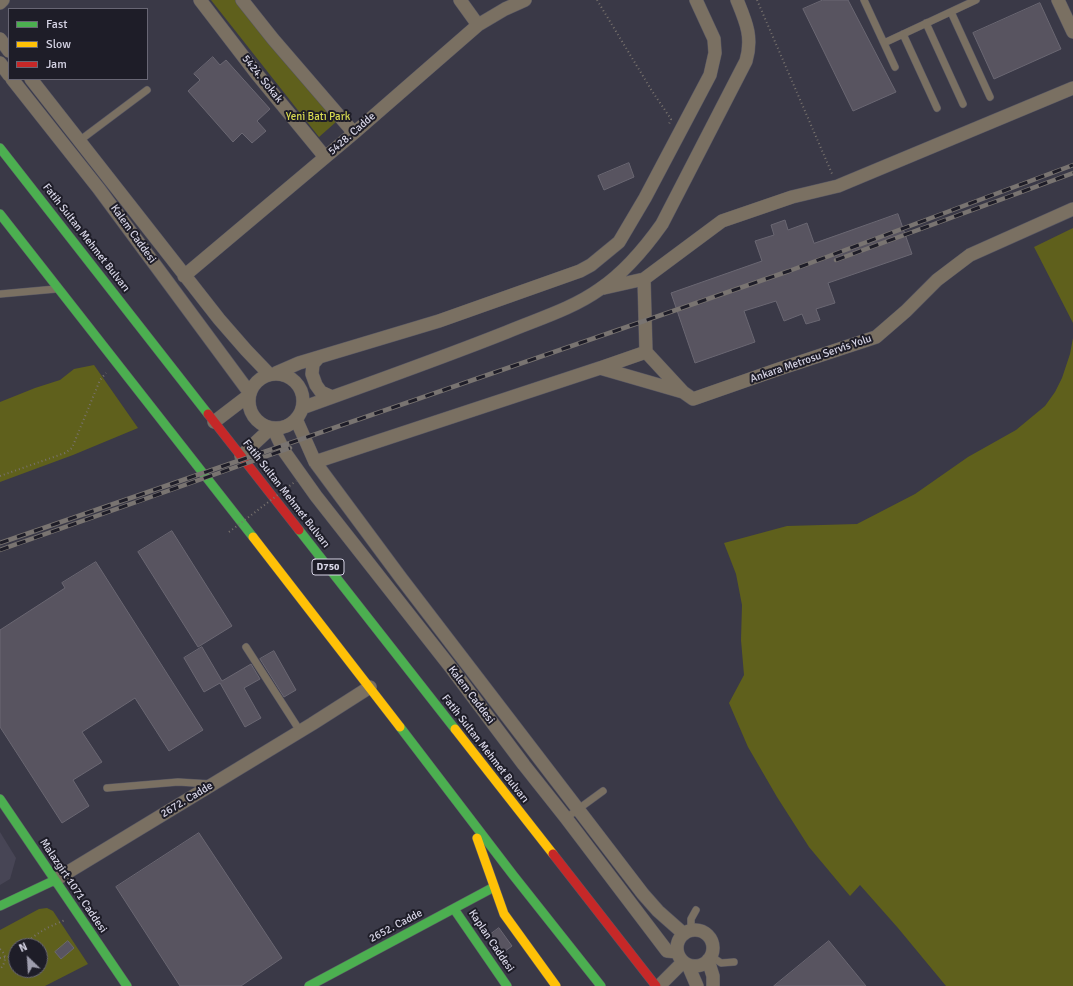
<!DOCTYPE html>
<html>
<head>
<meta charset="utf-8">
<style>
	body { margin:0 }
	#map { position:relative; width:1073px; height:986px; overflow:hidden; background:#3a3947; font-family:Signika,sans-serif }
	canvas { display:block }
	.legend { position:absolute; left:8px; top:8px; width:140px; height:72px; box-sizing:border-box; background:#1e1d28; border:1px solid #686674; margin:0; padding:5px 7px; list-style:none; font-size:12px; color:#d6d4e5 }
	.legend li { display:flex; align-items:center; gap:8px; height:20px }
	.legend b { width:20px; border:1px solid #686674 }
	.north { position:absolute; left:8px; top:938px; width:40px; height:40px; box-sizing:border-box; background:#1e1d28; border:1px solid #686674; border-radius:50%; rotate:335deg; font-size:11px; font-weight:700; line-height:16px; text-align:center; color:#d6d4e5 }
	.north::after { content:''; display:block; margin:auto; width:14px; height:18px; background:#9f9eae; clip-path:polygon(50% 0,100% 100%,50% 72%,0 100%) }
</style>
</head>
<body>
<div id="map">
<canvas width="1073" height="986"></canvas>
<ul class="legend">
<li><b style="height:5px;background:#4caf50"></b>Fast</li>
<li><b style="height:5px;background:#ffc107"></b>Slow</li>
<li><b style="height:5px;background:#c62828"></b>Jam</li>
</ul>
<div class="north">N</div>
</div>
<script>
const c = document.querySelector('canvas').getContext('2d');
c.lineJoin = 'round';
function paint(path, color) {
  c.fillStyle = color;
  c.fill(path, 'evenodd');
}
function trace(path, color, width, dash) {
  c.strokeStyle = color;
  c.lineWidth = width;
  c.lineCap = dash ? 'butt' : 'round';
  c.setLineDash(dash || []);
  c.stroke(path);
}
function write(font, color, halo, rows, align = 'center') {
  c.font = font + ' Signika,sans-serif';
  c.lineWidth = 4;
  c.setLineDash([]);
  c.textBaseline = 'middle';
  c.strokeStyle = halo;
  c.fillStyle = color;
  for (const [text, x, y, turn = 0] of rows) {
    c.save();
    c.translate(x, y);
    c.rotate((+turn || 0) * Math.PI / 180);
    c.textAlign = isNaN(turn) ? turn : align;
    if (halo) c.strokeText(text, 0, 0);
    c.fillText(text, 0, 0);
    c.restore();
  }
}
paint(new Path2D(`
	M0,832L16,858L10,879L0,885Z`), '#474555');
paint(new Path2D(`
	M211,0H239L336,122L319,137Z
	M1073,228V323L1034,247Z
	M1073,338V986H946L898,928L860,885L850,896L809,847L777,797L748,747L729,703L744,675L741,640L742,605L736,574L724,543L787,526L857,524L915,494L968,457L1016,430L1045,406L1055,392L1062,378L1070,354Z
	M94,365L138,428L73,455L0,482V402L35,388L60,380L74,369Z
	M47,908L53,911L88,964L45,986H0V930L39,909ZM16,946H40V970H16Z`), '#5f601c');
const building = new Path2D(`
	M823,0H848L896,92L853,111L803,9Z
	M1040,3L1061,49L994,79L973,33Z
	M213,57L220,65L226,60L270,109L257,121L266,131L252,143L242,133L233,142L188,91L200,80L194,74Z
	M629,163L634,177L604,190L598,176Z
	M898,214L912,254L828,283L835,303L816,309L820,320L806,324L802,314L784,321L776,301L744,311L755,342L695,363L671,293L762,261L755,241L774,235L771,225L785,220L788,230L807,223L814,243Z
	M172,531L232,626L198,647L138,552Z
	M96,562L203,730L169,751L135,698L82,732L102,762L73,780L89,806L62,823L0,727V630L65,588L62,583Z
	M202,647L222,681L251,664L260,679L244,688L261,718L245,727L220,683L204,692L184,658Z
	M274,651L296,690L284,697L260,659Z
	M199,833L282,958L241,986H180L116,887Z
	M499,928L512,946L504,952L491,934Z
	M68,941L74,948L61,959L55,952Z
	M829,941L866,986H774Z`);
paint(building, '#585460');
trace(building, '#6a6772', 1);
const lane = new Path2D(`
	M864,0L895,67
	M951,12L990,97
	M926,23L963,104
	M903,34L937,108
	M884,43L976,0
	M79,141L147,90
	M0,294L56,289
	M246,647L300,731
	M107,788L178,782L211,784
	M566,818L603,791
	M691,931V919L696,910
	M711,956L721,963L734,962`);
const street = new Path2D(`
	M200,0L256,73L325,157
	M242,0L273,39L354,133
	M460,0L478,25
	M1058,0L1073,32
	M0,3L3,0
	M0,39L9,51
	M0,63L9,75
	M12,79L99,189L249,392
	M31,79L219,319L246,350L269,374
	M184,276L354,133L478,25L505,9L525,0
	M604,288L644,279L722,221L792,197L838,186L1073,88
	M646,352L683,392L693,399L776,370L876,337L906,311L937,280L970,255L1073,209
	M319,357L313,364L312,374L316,385L321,392L332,397
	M600,368L646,352L644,279
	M276,373L299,363L439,321L580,271L591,265L619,242L645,198L710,75L715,53L714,39L696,0
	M249 401a27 27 0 1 1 54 0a27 27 0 1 1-54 0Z
	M302,408C371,383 439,359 507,332C538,319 572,309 600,289C625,272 645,248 662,224L746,61C753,37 746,22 737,0
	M296,419L315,462L401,578L643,894L658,911L684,934
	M214,422L248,396
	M273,428L284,451L316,496L452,669L524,765L566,818L667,951L677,952
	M241,456L271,428
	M315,462L600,368L683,392
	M55,880L312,724L370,687
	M677 948a18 18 0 1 1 36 0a18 18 0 1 1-36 0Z
	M708,960L713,976V986
	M688,965L697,986
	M659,986L683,962`);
const fast = new Path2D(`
	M0,148L208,414
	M0,214L253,537
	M299,530L455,729
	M400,727L513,875L601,986
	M0,799L127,986
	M0,906L55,880
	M454,909L507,986
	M309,986L494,887`);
const slow = new Path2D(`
	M253,537L400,727
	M455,729L553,854
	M477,838L504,914L556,986`);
const jam = new Path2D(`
	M208,414L299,530
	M553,854L656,986`);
trace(lane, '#575663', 8);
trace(street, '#575663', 14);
trace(fast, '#575663', 10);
trace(slow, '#575663', 10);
trace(jam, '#575663', 10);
trace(new Path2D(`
	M597,0L652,91L671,119L669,124
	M757,0L833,176
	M0,476L65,453L72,448L100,380L106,373
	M22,946C38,932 46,928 65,920
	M0,949C7,955 6,963 0,969
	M0,958L8,957L16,951`), '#78726d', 2, [1, 3]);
trace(lane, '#7a7062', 7);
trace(street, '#7a7062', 13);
trace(fast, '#4caf50', 9);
trace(slow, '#ffc107', 9);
trace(jam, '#c62828', 9);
const rail = new Path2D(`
	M836,260L1073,173
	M0,543L789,271L1073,165
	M0,550L290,448`);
trace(rail, '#797471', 4.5);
trace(rail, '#1e1d28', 3, [9]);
trace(new Path2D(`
	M229,532L296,481`), '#78726d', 2, [1, 3]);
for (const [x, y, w] of [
	[328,567,32]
]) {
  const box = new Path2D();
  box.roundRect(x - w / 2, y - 8, w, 16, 3);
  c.fillStyle = '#1e1d28';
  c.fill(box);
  trace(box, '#d6d4e5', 1);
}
write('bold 10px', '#d6d4e5', null, [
	["D750",328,567]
]);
write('11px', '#d6d4e5', '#1e1d28', [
	["5424. Sokak",262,79,51],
	["5428. Cadde",352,134,-41],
	["Kalem Caddesi",133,234,54],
	["Fatih Sultan Mehmet Bulvarı",86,238,52],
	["Ankara Metrosu Servis Yolu",811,359,-19],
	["Fatih Sultan Mehmet Bulvarı",286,494,52],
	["Kalem Caddesi",471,695,53],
	["Fatih Sultan Mehmet Bulvarı",485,749,52],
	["2672. Cadde",187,800,-31],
	["Malazgirt 1071 Caddesi",73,886,56],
	["2652. Cadde",396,926,-28],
	["Kaplan Caddesi",491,941,56]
]);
write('11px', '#d7d950', '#1e1d28', [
	["Yeni Batı Park",318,117]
]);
</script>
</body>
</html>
